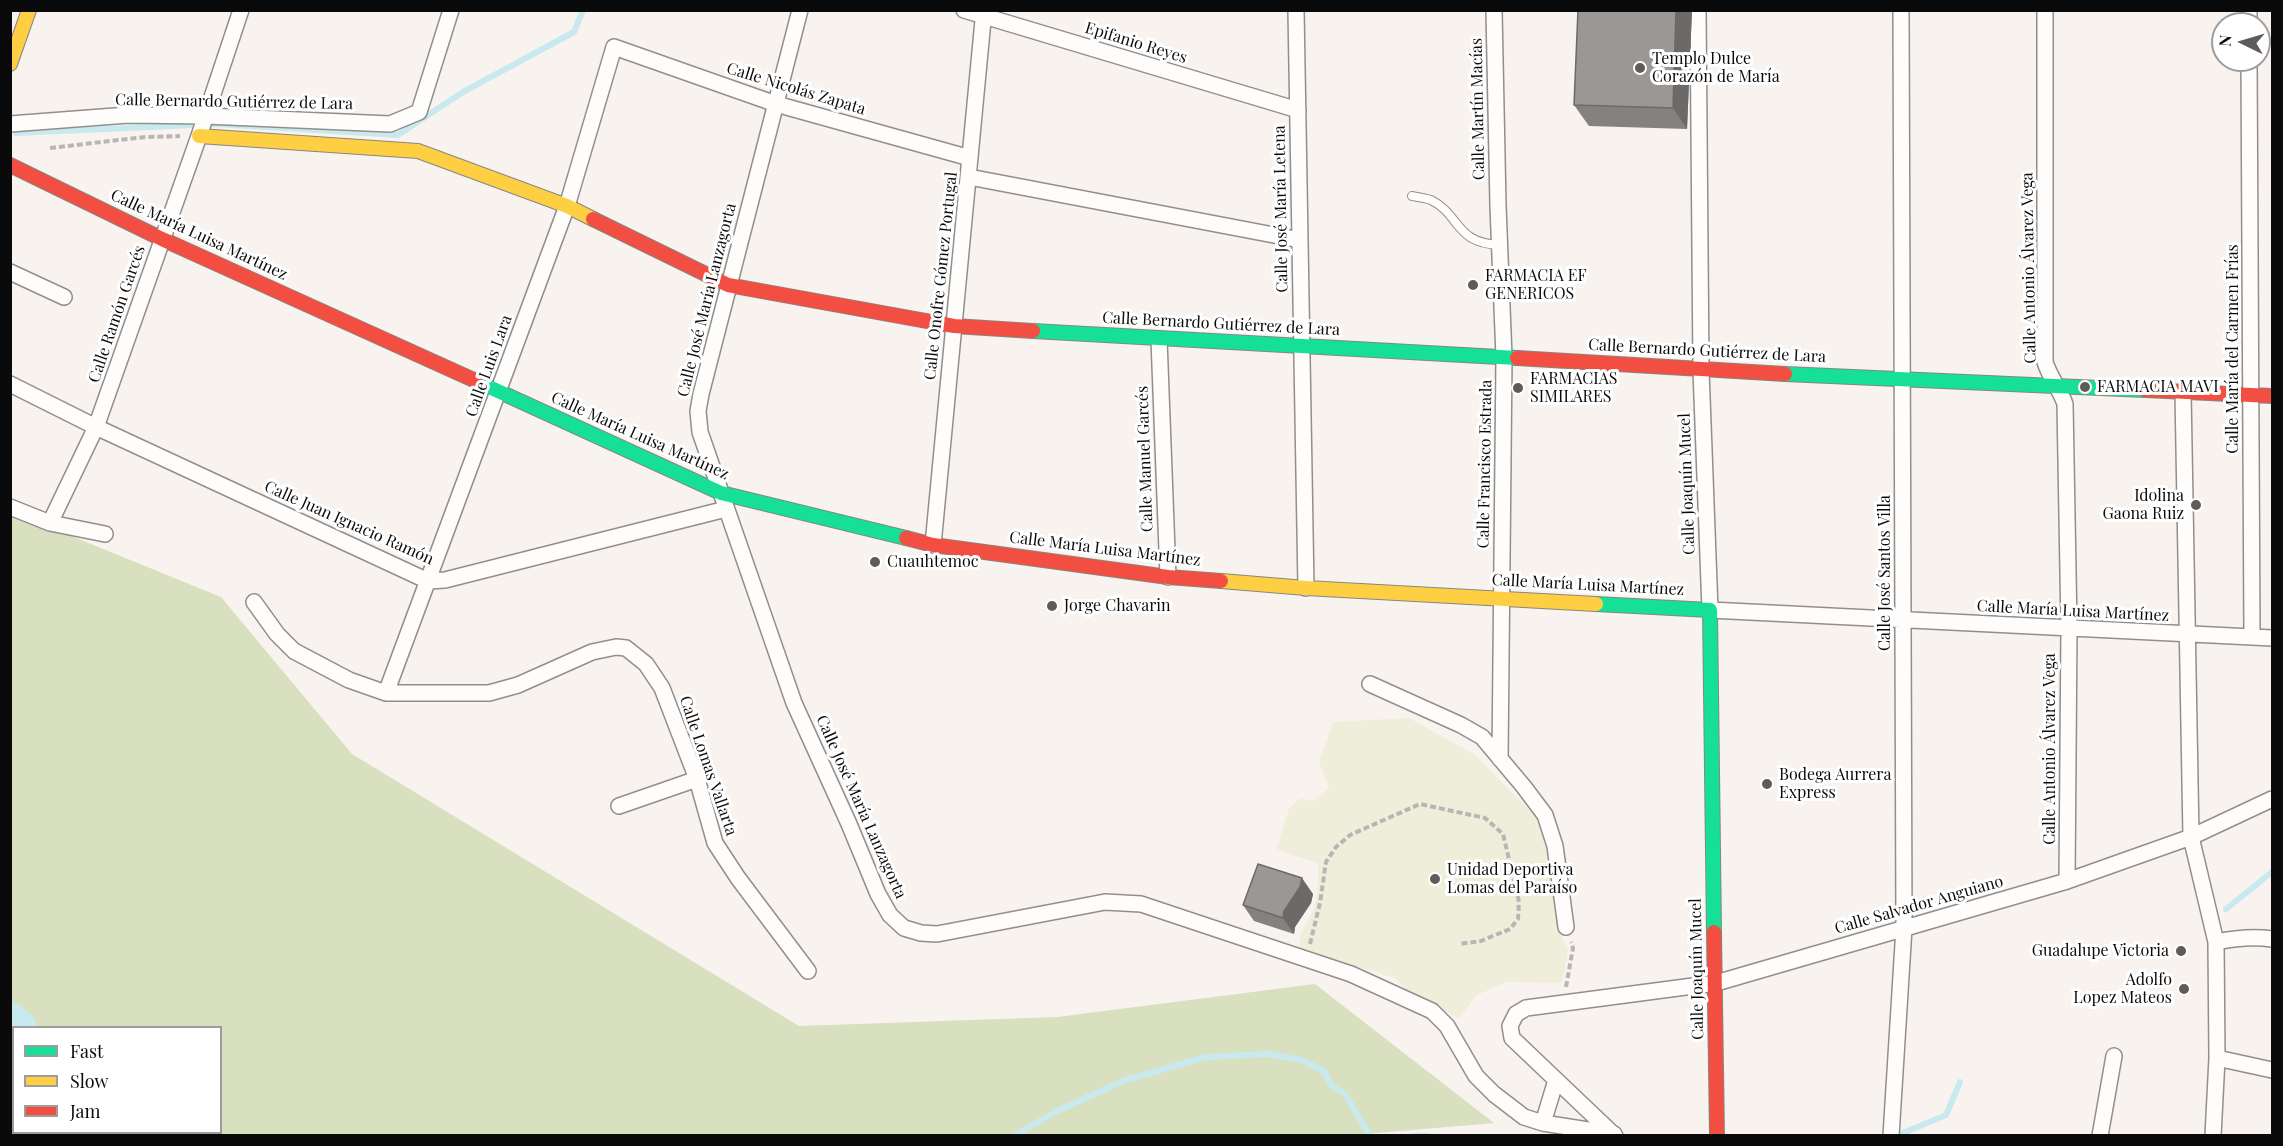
<!DOCTYPE html>
<html>
<head>
<meta charset="utf-8">
<style>
	body { margin:0 }
	#map { position:relative; width:2283px; height:1146px; overflow:hidden; background:#f8f3ee; font-family:"Playfair Display",serif }
	canvas { display:block }
	.frame { position:absolute; inset:0; border:12px solid #0a0a0a; pointer-events:none }
	.legend { position:absolute; left:12px; top:1026px; width:210px; height:108px; box-sizing:border-box; background:#fff; border:2px solid #9d9d9d; margin:0; padding:8px 10px; list-style:none; font-size:18px; color:#0a0a0a }
	.legend li { display:flex; align-items:center; gap:12px; height:30px }
	.legend b { width:30px; border:2px solid #9d9d9d }
	.north { position:absolute; left:2211px; top:12px; width:60px; height:60px; box-sizing:border-box; background:#fff; border:2px solid #9d9d9d; border-radius:50%; rotate:275deg; font-size:16px; font-weight:700; line-height:24px; text-align:center; color:#0a0a0a }
	.north::after { content:''; display:block; margin:auto; width:21px; height:27px; background:#5d5c5a; clip-path:polygon(50% 0,100% 100%,50% 72%,0 100%) }
</style>
</head>
<body>
<div id="map">
<canvas width="2283" height="1146"></canvas>
<div class="frame"></div>
<ul class="legend">
<li><b style="height:8px;background:#16e098"></b>Fast</li>
<li><b style="height:8px;background:#ffcf43"></b>Slow</li>
<li><b style="height:8px;background:#f24e42"></b>Jam</li>
</ul>
<div class="north">N</div>
</div>
<script>
const c = document.querySelector('canvas').getContext('2d');
c.lineJoin = 'round';
function paint(path, color) {
  c.fillStyle = color;
  c.fill(path, 'evenodd');
}
function trace(path, color, width, dash) {
  c.strokeStyle = color;
  c.lineWidth = width;
  c.lineCap = dash ? 'butt' : 'round';
  c.setLineDash(dash || []);
  c.stroke(path);
}
function write(font, color, halo, rows, align = 'center') {
  c.font = font + ' "Playfair Display",serif';
  c.lineWidth = 6;
  c.setLineDash([]);
  c.textBaseline = 'middle';
  c.strokeStyle = halo;
  c.fillStyle = color;
  for (const [text, x, y, turn = 0] of rows) {
    c.save();
    c.translate(x, y);
    c.rotate((+turn || 0) * Math.PI / 180);
    c.textAlign = isNaN(turn) ? turn : align;
    if (halo) c.strokeText(text, 0, 0);
    c.fillText(text, 0, 0);
    c.restore();
  }
}
paint(new Path2D(`
	M10,511L221,597L352,754L799,1026L1057,1017L1315,984L1494,1123L1343,1136L11,1135ZM14,1028H220V1132H14Z`), '#d9e0bf');
paint(new Path2D(`
	M1409,718L1475,755L1545,826L1559,932L1568,950L1562,983L1507,982L1477,995L1459,1018L1411,996L1395,978L1299,949C1301,929 1305,929 1312,912C1319,897 1318,880 1318,863L1276,850L1289,809L1300,798L1313,801L1329,788L1319,762L1333,722Z`), '#efeeda');
trace(new Path2D(`
	M16,133L217,124L398,135L463,92L574,32L583,10
	M2226,909L2272,872
	M1014,1136L1055,1112L1123,1081L1205,1057L1267,1054L1302,1060L1325,1072L1331,1085L1345,1094L1370,1136
	M1414,1136H1428
	M1896,1136L1946,1115L1960,1082`), '#c8eaee', 6);
trace(new Path2D(`
	M10,1019L20,1028
	M154,1132L158,1136`), '#c8eaee', 34);
const lane = new Path2D(`
	M1412,196C1418,197 1425,198 1431,200C1461,215 1454,243 1500,245`);
const street = new Path2D(`
	M800,10L701,394L698,411L700,432L794,703L849,824L878,894L890,915L904,928L921,933L937,934L1105,902L1141,904L1351,974L1432,1011L1447,1026L1476,1076L1494,1094L1524,1117L1543,1123L1614,1134
	M964,10L1298,110
	M1296,10L1306,588
	M1494,10L1498,206L1504,357L1500,759
	M1698,10L1701,370L1710,610L2272,638
	M2045,10V362C2050,378 2060,389 2065,404L2069,628L2067,881
	M2249,10V24
	M2249,60L2252,637
	M10,124L128,115L206,116L390,124L419,112L451,10
	M969,177L1300,240
	M10,272L64,297
	M1159,339L1168,577
	M10,384L96,427L428,581L445,580L726,509
	M2183,392L2191,837L2216,942L2217,1058L2213,1136
	M10,507L50,523L105,534
	M50,523L96,427L199,136L241,10
	M933,545L984,10
	M254,602L277,634L294,651L349,680L386,693H489L518,685L592,652L616,647L626,648L646,664L662,688L697,779L715,843L738,878L808,971
	M1370,684L1461,725L1482,737L1524,787L1545,815L1555,846L1566,927
	M386,693L567,206L614,47L776,104L970,158
	M619,806L697,779
	M2216,942C2235,938 2253,936 2272,939
	M2217,1058L2272,1070
	M1543,1123L1556,1080
	M1615,1136L1512,1038L1510,1026L1516,1014L1526,1008L1716,983L2067,881L2191,837L2272,799
	M1891,1136L1904,928L1901,10
	M2100,1136L2114,1056`);
const fast = new Path2D(`
	M1033,331L1517,358
	M1785,374L2145,390
	M476,381L721,493L906,538
	M1596,604L1710,610L1714,932`);
const slow = new Path2D(`
	M10,64L29,10
	M199,136L418,151L567,206L593,219
	M1221,581L1306,588L1596,604`);
const jam = new Path2D(`
	M10,165L162,239L476,381
	M593,219L728,285L954,326L1033,331
	M1517,358L1785,374
	M2145,390L2272,396
	M906,538L933,545L1168,577L1221,581
	M1714,932L1717,1136`);
trace(lane, '#918f8d', 10);
trace(street, '#918f8d', 18);
trace(fast, '#888683', 16);
trace(slow, '#888683', 16);
trace(jam, '#888683', 16);
trace(new Path2D(`
	M50,148L145,137L180,136
	M1310,944L1320,903L1326,862L1336,847L1350,835L1420,804L1485,818L1503,834L1519,902L1518,919L1510,929L1481,941L1459,944
	M1566,987L1573,948L1571,942`), '#b7b6b5', 4, [6, 3]);
trace(lane, '#fefdfc', 8);
trace(street, '#fefdfc', 15);
trace(fast, '#16e098', 14);
trace(slow, '#ffcf43', 14);
trace(jam, '#f24e42', 14);
paint(new Path2D(`
	M1578,10H1692L1687,129L1589,126L1574,105Z
	M1313,894L1311,903L1295,927L1294,934L1254,921L1243,905Z`), '#84827f');
paint(new Path2D(`
	M1676,10H1692L1687,129L1673,108Z
	M1302,878L1313,894L1311,903L1295,927L1294,934L1283,918L1284,911Z`), '#6c6a68');
const building = new Path2D(`
	M1578,10H1676L1673,108L1574,105Z
	M1258,864L1302,878L1300,887L1284,911L1283,918L1243,905Z`);
paint(building, '#9a9794');
trace(building, '#6c6a68', 1.5);
for (const [x, y, r, color] of [
	[1640,68,6,"#5d5c5a"],
	[1473,285,6,"#5d5c5a"],
	[2085,387,6,"#5d5c5a"],
	[1518,388,6,"#5d5c5a"],
	[2196,505,6,"#5d5c5a"],
	[875,562,6,"#5d5c5a"],
	[1052,606,6,"#5d5c5a"],
	[1767,784,6,"#5d5c5a"],
	[1435,879,6,"#5d5c5a"],
	[2181,951,6,"#5d5c5a"],
	[2184,989,6,"#5d5c5a"]
]) {
  const dot = new Path2D();
  dot.arc(x, y, r, 0, 2 * Math.PI);
  c.fillStyle = color;
  c.fill(dot);
  trace(dot, '#fff', 2);
}
write('16px', '#0a0a0a', '#fff', [
	["Epifanio Reyes",1136,43,17],
	["Calle Nicolás Zapata",796,89,17],
	["Calle Bernardo Gutiérrez de Lara",234,102,1],
	["Calle Martín Macías",1478,109,-91],
	["Calle José María Letena",1281,209,-91],
	["Calle María Luisa Martínez",199,235,25],
	["Calle Antonio Álvarez Vega",2029,268,-91],
	["Calle Onofre Gómez Portugal",941,276,-84],
	["Calle José María Lanzagorta",707,300,-76],
	["Calle Ramón Garcés",117,314,-71],
	["Calle Bernardo Gutiérrez de Lara",1221,324,3],
	["Calle María del Carmen Frías",2233,349,-90],
	["Calle Bernardo Gutiérrez de Lara",1707,351,3],
	["Calle Luis Lara",489,366,-70],
	["Calle María Luisa Martínez",640,436,24],
	["Calle Manuel Garcés",1145,459,-92],
	["Calle Francisco Estrada",1485,464,-89],
	["Calle Joaquín Mucel",1687,484,-92],
	["Calle Juan Ignacio Ramón",349,523,24],
	["Calle María Luisa Martínez",1105,549,7],
	["Calle José Santos Villa",1885,573,-90],
	["Calle María Luisa Martínez",1588,585,3],
	["Calle María Luisa Martínez",2073,611,3],
	["Calle Antonio Álvarez Vega",2050,749,-90],
	["Calle Lomas Vallarta",708,766,71],
	["Calle José María Lanzagorta",861,807,66],
	["Calle Salvador Anguiano",1919,905,-16],
	["Calle Joaquín Mucel",1697,969,-91]
]);
write('16px', '#0a0a0a', '#fff', [
	["Templo Dulce",1652,59],
	["Corazón de María",1652,77],
	["FARMACIA EF",1485,276],
	["GENERICOS",1485,294],
	["FARMACIAS",1530,379],
	["SIMILARES",1530,397],
	["FARMACIA MAVI",2097,387],
	["Idolina",2184,496,"right"],
	["Gaona Ruiz",2184,514,"right"],
	["Cuauhtemoc",887,562],
	["Jorge Chavarin",1064,606],
	["Bodega Aurrera",1779,775],
	["Express",1779,793],
	["Unidad Deportiva",1447,870],
	["Lomas del Paraíso",1447,888],
	["Guadalupe Victoria",2169,951,"right"],
	["Adolfo",2172,980,"right"],
	["Lopez Mateos",2172,998,"right"]
], 'left');
</script>
</body>
</html>
